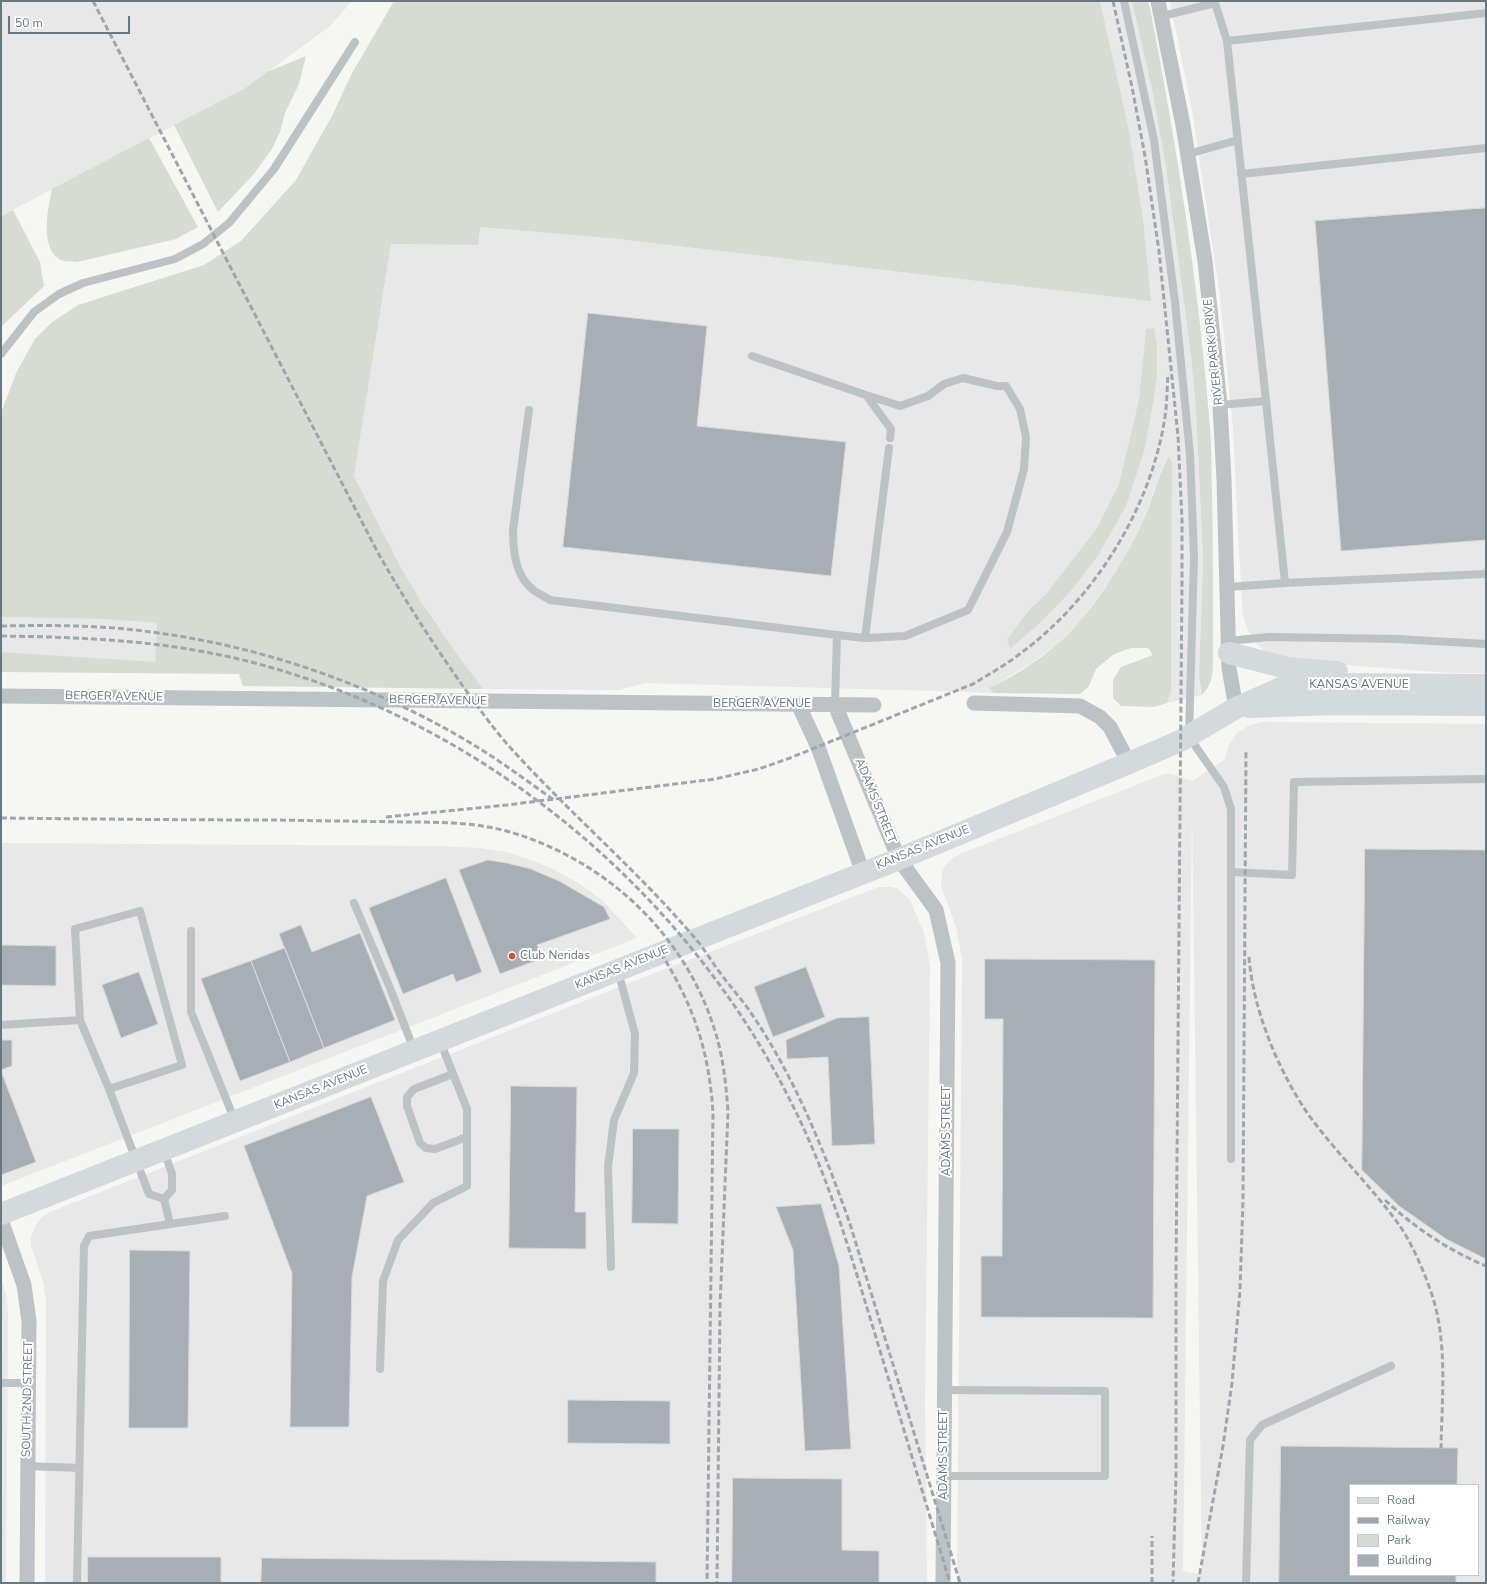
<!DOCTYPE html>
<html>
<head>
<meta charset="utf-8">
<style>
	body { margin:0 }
	#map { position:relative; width:1487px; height:1584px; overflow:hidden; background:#f6f6f3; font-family:"Nunito Sans",sans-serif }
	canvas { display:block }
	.frame { position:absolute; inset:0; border:2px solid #677883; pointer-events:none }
	.legend { position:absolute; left:1349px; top:1484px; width:130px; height:92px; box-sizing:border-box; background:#fff; border:1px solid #c2c9cd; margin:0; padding:5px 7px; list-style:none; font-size:12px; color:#677883 }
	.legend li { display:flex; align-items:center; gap:8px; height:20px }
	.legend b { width:20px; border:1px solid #c2c9cd }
	.scale { position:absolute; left:8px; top:16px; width:122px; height:18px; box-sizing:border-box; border:2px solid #677883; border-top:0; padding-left:5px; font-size:12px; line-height:14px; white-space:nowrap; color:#677883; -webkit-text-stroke:3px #fff; paint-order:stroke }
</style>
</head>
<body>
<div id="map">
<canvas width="1487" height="1584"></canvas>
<div class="frame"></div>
<ul class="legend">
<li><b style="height:5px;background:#d4d9dc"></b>Road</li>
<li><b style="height:5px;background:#9fa6ab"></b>Railway</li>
<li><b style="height:11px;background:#d6dbd3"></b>Park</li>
<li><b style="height:11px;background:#a7afb4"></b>Building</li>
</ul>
<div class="scale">50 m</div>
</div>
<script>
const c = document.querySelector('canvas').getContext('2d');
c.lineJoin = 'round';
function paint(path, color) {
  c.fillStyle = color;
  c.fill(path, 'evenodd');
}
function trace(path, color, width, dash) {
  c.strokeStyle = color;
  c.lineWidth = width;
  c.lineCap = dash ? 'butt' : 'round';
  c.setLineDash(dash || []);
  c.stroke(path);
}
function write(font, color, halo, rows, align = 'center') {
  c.font = font + ' "Nunito Sans",sans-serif';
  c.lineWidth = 4;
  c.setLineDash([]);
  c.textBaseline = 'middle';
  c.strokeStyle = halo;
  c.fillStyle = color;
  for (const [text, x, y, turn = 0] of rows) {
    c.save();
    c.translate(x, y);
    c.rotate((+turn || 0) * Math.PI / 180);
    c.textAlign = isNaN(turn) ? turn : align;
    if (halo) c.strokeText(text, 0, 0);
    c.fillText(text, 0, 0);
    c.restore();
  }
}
paint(new Path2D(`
	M1,1H352L329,27L244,89L1,216Z
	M1100,1H1132L1153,94L1166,167L1191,356L1196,409L1203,561L1199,676L1202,695L1167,703L1171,692L1172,462L1169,456L1162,468L1143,521L1121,565L1104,589L1080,621L1054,647L1031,663L990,688L994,693L935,691L645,683L618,690L483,689L452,647L420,600L400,566L354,476L391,244L478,245L479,227L617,239L929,275L1111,49ZM1146,329L1157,347V377L1154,398L1145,448L1097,557L1071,591L1041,622L1010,649L1007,639L1029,610L1046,594L1097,528L1119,484L1139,399Z
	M1170,1H1486V673H1451L1345,665L1298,664L1264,651L1256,643L1248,630L1243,616L1239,551L1233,429L1220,296L1192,110Z
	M1,617L103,619L157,623L155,663L1,652Z
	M1263,722L1486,724V1583H957L962,976V959L956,927L941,886L942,872L945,866L949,861L960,854L1167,773L1193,781L1225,759L1228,747L1237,733L1250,725ZM1192,806L1202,1575L1183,1571ZM1350,1485H1478V1575H1350Z
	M1,843L438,846L479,848L507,852L531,860L553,869L583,886L602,900L637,938L1,1186Z
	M879,887H892L898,889L910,900L924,933L930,966L925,1403L927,1583H45L46,1301L43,1282L31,1245V1238L35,1226L43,1216L50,1212L660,971Z
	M1,1278L6,1294L8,1315L6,1583H1Z`), '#e7e8e7');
paint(new Path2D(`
	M394,1H1100L1129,131L1143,220L1151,301L617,239L480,227L478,245L391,244L354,476L400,566L420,600L452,647L483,689L243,686L239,674L1,672V652L155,662L157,623L103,619L1,617V413L17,371L35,339L51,323L78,305L204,265L241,241L296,180L333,114L351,75Z
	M1132,1H1148L1150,8C1177,147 1199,287 1210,428C1212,448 1211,469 1212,490C1213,546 1213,602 1213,658C1213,672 1213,684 1202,695L1199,676L1203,561L1196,409L1191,356L1166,167L1153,94Z
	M306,56L299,84L285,113L280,132L272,149L253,175L218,212L174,125L244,89L267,72Z
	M149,138L198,227L176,239L77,262C72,261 65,262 61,260C39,249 48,208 52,189Z
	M13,210L40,262L44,286L1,327V216Z
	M1154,328L1157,346V377L1154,398L1145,448L1126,506L1097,557L1071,591L1041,622L1010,649L1007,639L1029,610L1046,594L1097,528L1119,484L1139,399L1146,329Z
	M1169,456L1172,462L1171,692L1167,703L1154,707L1121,706L1113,698V680L1121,667L1153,655L1148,648H1131L1114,654L1096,669L1089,686L1080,694L994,693L989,688C1012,677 1035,663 1054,647C1089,618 1124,563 1143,521C1153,500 1157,477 1169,456Z`), '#d6dbd3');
const building = new Path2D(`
	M1486,208V540L1341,551L1315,221Z
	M588,313L707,326L697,426L846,442L831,576L563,547Z
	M1365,849L1486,850V1259L1446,1239L1399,1206L1362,1170Z
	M488,860L507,863L531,869L559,881L604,907L610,919L537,945L543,958L500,974L459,870Z
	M446,878L482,972L456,982L453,974L403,994L369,908Z
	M301,925L312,952L360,933L395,1020L324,1048L279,934Z
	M1,945L56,946V986L1,985Z
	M285,948L324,1048L290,1062L251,961Z
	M985,959L1155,960L1153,1318L981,1317V1256H1002L1003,1019H985Z
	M251,961L290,1062L240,1081L201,979Z
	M806,967L825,1017L773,1037L754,987Z
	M139,972L158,1024L121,1038L102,985Z
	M869,1017L875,1144L832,1146L828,1057L787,1059L786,1040L837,1018Z
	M1,1040H12V1066L1,1070Z
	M1,1071L36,1162L1,1175Z
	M511,1086L577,1087L575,1212H586V1249L509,1248Z
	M371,1097L404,1182L367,1196L352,1277L349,1427H290L292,1273L244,1146Z
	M633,1129H679L678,1224L632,1223Z
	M821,1204L839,1266L851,1449L805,1451L793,1250L776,1207Z
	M130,1250L190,1251L188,1428H129Z
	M568,1400L670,1401V1444L568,1443Z
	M1281,1446L1458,1448L1457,1485H1350V1575H1456V1583H1279Z
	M733,1478L842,1479V1550L879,1551V1583H732Z
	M88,1557H221V1583H88Z
	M262,1558L656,1562V1583H261Z`);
paint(building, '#a7afb4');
trace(building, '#d8d8d6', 1);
trace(new Path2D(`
	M1124,1L1154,140L1175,302L1190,454L1194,556L1189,737L1224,787L1231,809V1159
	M1162,16L1215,3L1227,41L1266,401L1285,583
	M1227,41L1486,13
	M1188,154L1238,140
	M1241,174L1486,148
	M1,354L34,312L59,294L83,283L175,259L203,244L229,223L274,169L355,42
	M752,356L866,395L891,429L890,438
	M1220,405L1266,401
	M529,410L513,530C513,550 515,574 531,588C536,593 544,596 550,600L837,635L865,638L889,448
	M1227,587L1285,583L1486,574
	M865,638L905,636L968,610L1007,532L1024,469L1026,437L1020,409L1006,386H997L963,378L944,384L928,396L900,406L866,395
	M1228,641L1269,637L1397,639L1486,644
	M835,705L837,635
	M1231,872L1292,875L1294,782L1486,779
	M354,903L390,988L414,1050
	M191,931V1012L235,1121
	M1,1025L80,1020
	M453,1074L414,1089L407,1097V1106L420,1143L426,1148L435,1149L467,1137
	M109,1089L182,1065L140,911L75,929L80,1020L109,1089L149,1194L164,1199L172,1190V1174L164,1151
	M164,1199L170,1224
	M611,1267L608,1167L614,1120L634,1073L635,1034L618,971
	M380,1369L383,1281L398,1240L433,1203L467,1186V1109L440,1041
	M1,1383H29
	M28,1466L79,1468
	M944,1476H1105V1391L945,1390
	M77,1583L84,1246L89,1236L225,1216
	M1246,1583L1250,1440L1262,1425L1391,1366`), '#bdc2c5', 8);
trace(new Path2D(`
	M1158,1L1183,125L1205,261L1220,405L1224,479L1229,668L1236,708
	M1,696L874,705
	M974,703L1080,706L1100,717L1110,727L1129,763
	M798,704L818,747L863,873
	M835,705L899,859L936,910L948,963L943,1583
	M1,1220L24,1285L29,1321L27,1583`), '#bdc2c5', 15);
trace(new Path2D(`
	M1229,653L1287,668L1337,672
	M1249,707L1332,704L1486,705
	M1,1214L899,859L1129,763L1180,741L1236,708L1283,687L1337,684L1486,685`), '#d4d9dc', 22);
trace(new Path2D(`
	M93,1L377,551C404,599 433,644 465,689C479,708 492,727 508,745C567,811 636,869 694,937C703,947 710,959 718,970C728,984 739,996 749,1010C794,1075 824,1150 850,1224L960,1583
	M1113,1L1132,87L1145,156L1159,251L1178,436L1182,520V582L1176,1275V1473L1173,1583
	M1,626C53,625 106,625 158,633C270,648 386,690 482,750C507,766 530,783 554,800
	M1,636C78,637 154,640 230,657C470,711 683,884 792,1104C829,1177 851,1256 875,1334C900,1417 925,1500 950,1583
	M386,817L507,805L715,779L759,769L790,758L973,684C989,674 1006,665 1021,653C1093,600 1149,511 1164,423C1167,407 1167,390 1168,374
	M1,818C93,819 186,820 278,820C320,821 362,821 403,822C438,822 476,822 510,832C605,860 684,933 714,1028C723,1055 726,1083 728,1112L720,1306L717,1583
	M661,953C694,1007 709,1050 713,1113L707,1583
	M1249,957C1253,1010 1278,1070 1308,1114C1336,1153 1372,1187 1400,1226C1413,1246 1423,1269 1431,1292C1448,1341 1442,1396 1441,1448
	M1385,1200C1415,1228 1448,1250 1486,1266
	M1152,1583V1536
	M1198,1583L1223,1446L1232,1383L1240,1290L1243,1200L1246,751`), '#9fa6ab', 3, [6, 3]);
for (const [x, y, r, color] of [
	[512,956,4,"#d94f31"]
]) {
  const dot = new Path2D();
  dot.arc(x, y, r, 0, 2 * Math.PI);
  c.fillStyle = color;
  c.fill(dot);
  trace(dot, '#fff', 1.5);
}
write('12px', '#677883', '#fff', [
	["RIVER PARK DRIVE",1214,352,-96],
	["KANSAS AVENUE",1359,685],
	["BERGER AVENUE",114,697,1],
	["BERGER AVENUE",438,701,1],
	["BERGER AVENUE",762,704],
	["ADAMS STREET",875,801,68],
	["KANSAS AVENUE",923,848,-22],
	["KANSAS AVENUE",622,968,-22],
	["KANSAS AVENUE",321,1088,-22],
	["ADAMS STREET",947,1131,-90],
	["SOUTH 2ND STREET",28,1399,-89],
	["ADAMS STREET",944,1455,-90]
]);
write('12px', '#677883', '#fff', [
	["Club Neridas",520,956]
], 'left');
</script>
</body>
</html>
